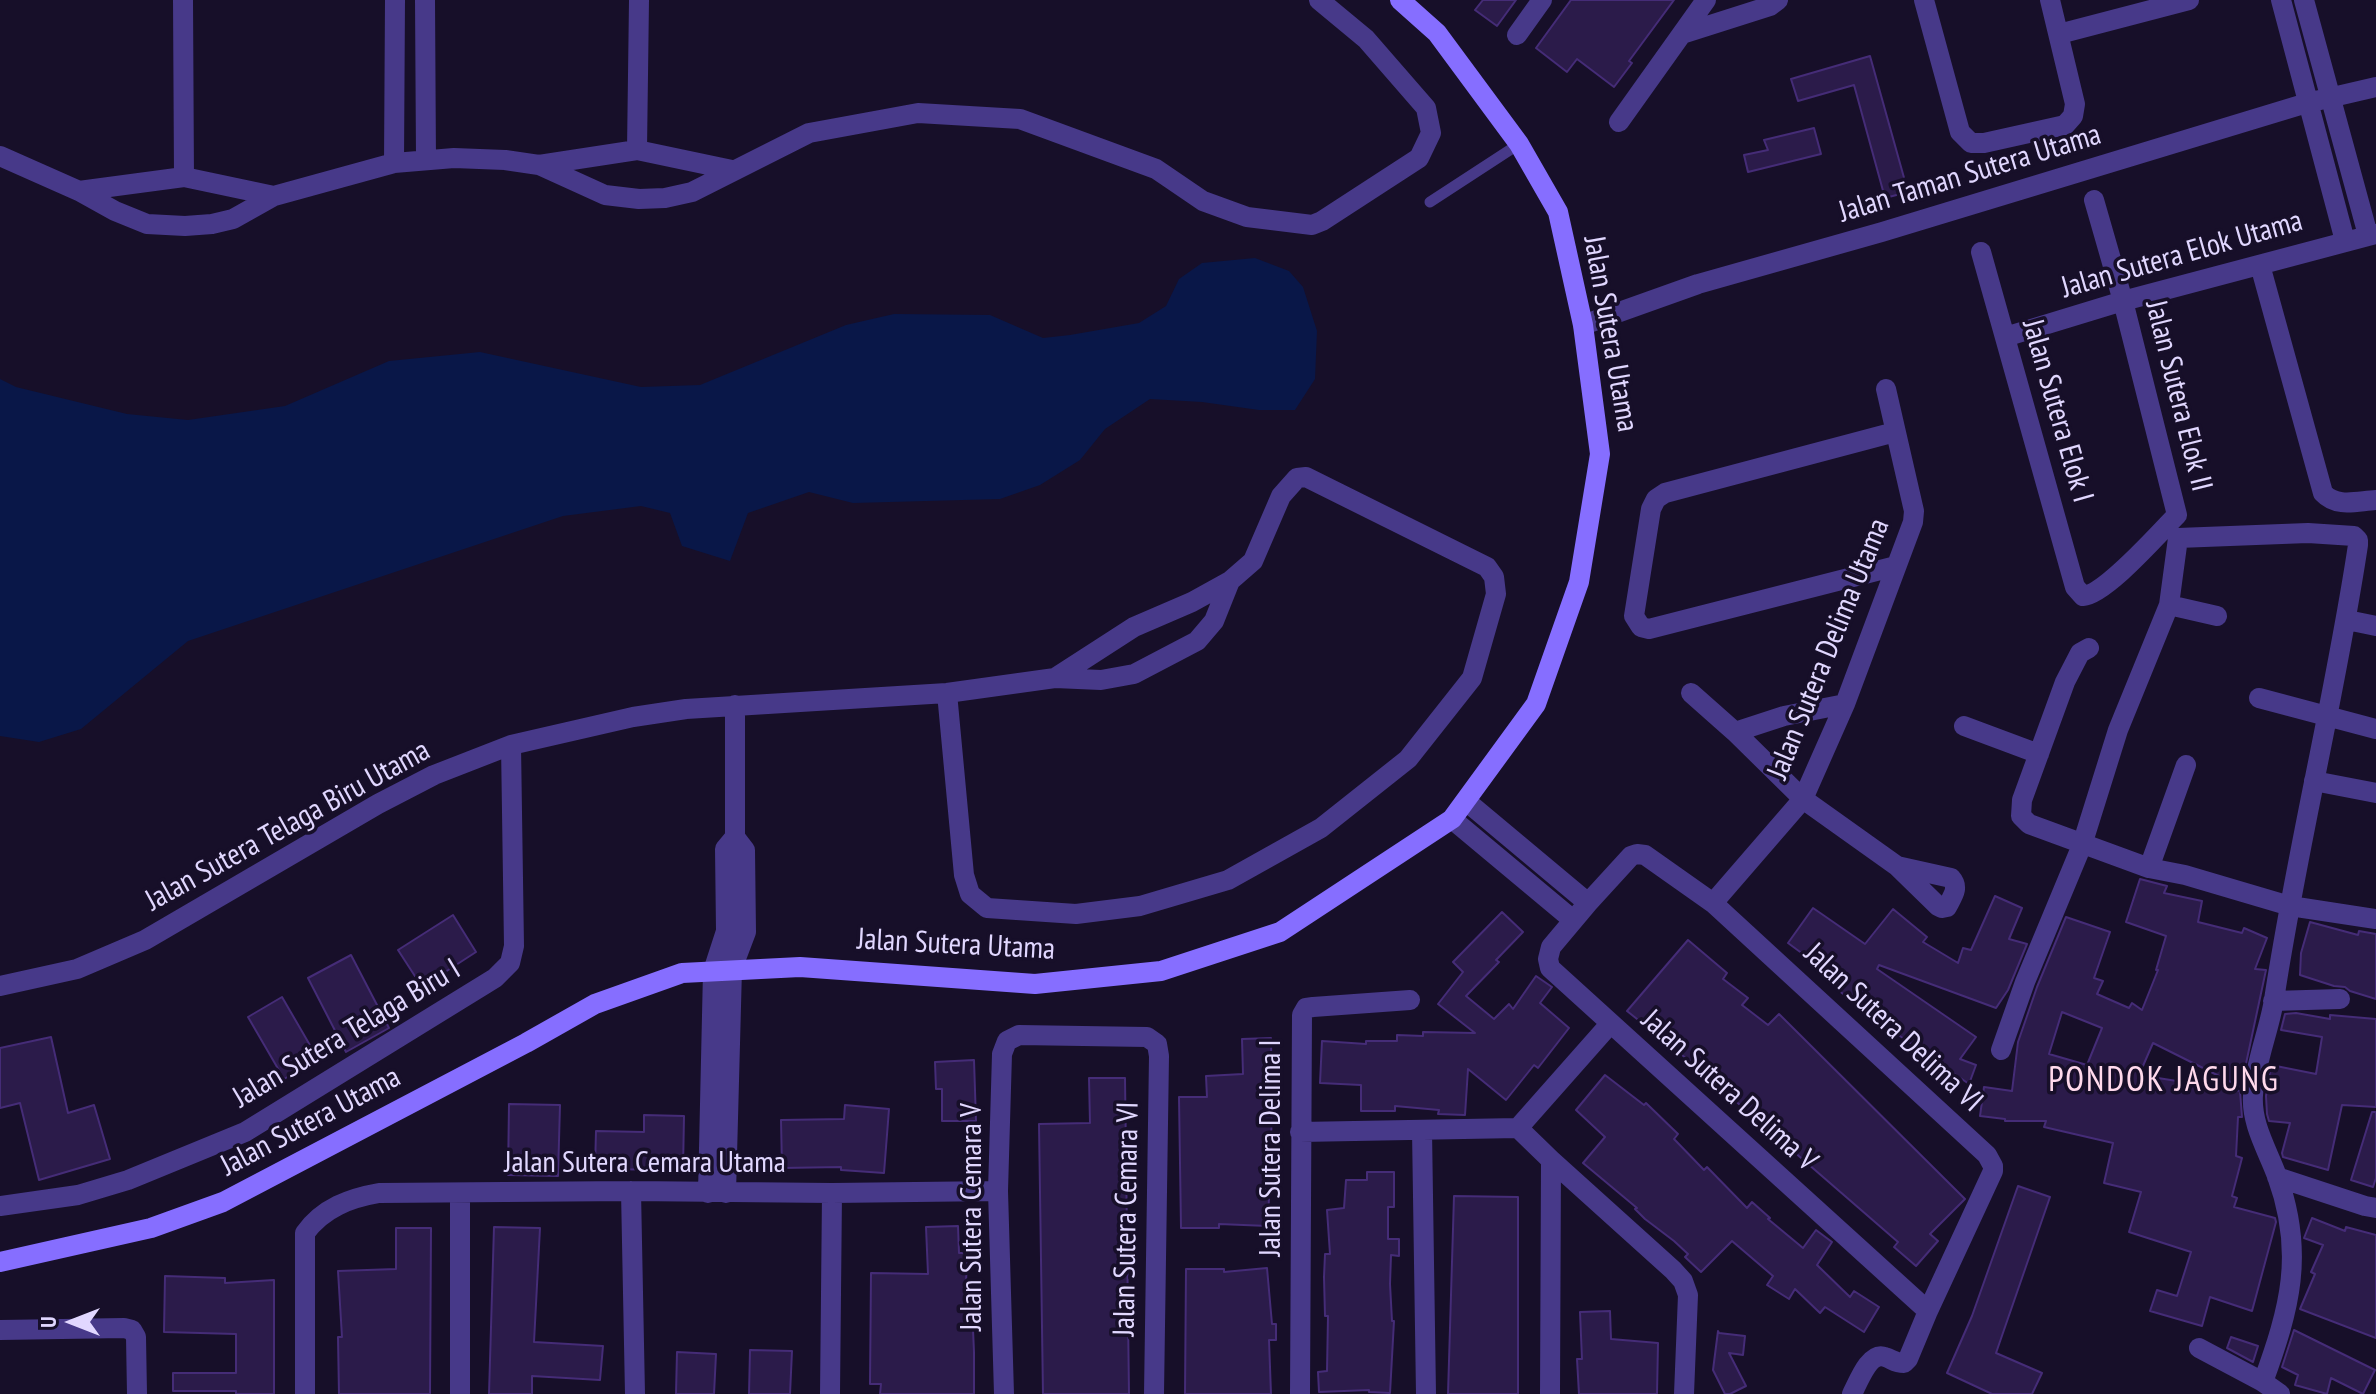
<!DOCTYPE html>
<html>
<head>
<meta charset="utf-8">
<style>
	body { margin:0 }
	#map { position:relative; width:2376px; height:1394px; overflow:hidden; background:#170f29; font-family:"PT Sans Narrow",sans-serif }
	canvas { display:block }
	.north { position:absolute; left:32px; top:1282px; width:80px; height:80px; -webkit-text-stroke:6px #170f29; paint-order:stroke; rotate:270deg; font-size:22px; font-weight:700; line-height:32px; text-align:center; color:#e1d7ff }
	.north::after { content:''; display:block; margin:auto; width:28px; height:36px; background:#e1d7ff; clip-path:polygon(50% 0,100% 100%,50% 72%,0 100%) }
</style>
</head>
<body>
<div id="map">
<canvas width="2376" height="1394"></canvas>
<div class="north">U</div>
</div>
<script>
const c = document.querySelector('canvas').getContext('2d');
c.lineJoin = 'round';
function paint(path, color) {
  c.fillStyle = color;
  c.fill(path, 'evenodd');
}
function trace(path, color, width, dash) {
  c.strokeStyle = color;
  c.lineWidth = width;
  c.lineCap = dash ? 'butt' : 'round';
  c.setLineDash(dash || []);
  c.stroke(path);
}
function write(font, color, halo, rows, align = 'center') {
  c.font = font + ' "PT Sans Narrow",sans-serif';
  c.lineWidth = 7;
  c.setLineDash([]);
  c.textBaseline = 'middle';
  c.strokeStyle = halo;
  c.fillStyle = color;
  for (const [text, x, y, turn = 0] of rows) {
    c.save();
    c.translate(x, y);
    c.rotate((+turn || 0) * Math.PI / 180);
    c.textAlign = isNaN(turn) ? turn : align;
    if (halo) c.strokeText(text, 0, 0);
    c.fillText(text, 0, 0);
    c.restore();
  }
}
paint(new Path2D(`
	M1255,258L1289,271L1303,287L1317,331L1315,379L1295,410H1259L1202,402L1150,399L1105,429L1080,460L1040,485L1000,499L853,503L809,492L748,513L730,561L682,546L670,513L641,506L563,516L188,641L81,729L39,742L0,736V379L16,387L127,414L188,420L285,406L389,361L480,352L641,387L700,385L846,325L894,314L990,315L1043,338L1070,335L1139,323L1166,306L1179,279L1202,263Z`), '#091748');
const building = new Path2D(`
	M1483,0H1516L1497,26L1475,10Z
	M1571,0H1674L1629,61L1632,63L1614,87L1577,59L1567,72L1536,48Z
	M1870,56L1908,192L1885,198L1854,85L1798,101L1791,79Z
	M1814,128L1821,154L1748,172L1744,155L1768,150L1764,140Z
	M2140,879L2167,886L2164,893L2202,901L2198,922L2242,933L2244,928L2267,938L2255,969L2266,970L2241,1087L2153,1043L2139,1075L2240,1091L2242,1117H2238L2236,1156L2242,1158L2232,1196L2237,1198L2234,1207L2275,1218L2276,1222L2252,1311L2210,1297L2202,1326L2150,1311L2157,1290L2177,1296L2191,1252L2129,1232L2141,1192L2104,1183L2113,1143L2044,1127L2046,1121H2005V1119L1980,1116L1984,1087L2012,1091L2018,1042L2037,987L2066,917L2110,932L2094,978L2103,981L2097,994L2129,1008L2132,1003L2142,1010L2158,970H2156L2166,936L2126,922ZM2062,1012L2102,1028L2087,1065L2049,1054Z
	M1995,896L2022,908L2009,939L2027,944L2008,990L1996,1008L1879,965L1877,969L1976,1037L1960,1059L1976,1065L1969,1084L1897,1034L1895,1036L1832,985L1834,982L1809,963L1811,960L1788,943L1813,908L1865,944L1893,909L1927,937L1923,942L1958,963L1963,948L1971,950Z
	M1502,912L1523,932L1496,960L1499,962L1466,996L1494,1019L1509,1004L1513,1009L1536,976L1552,987L1540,1003L1569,1028L1538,1068L1534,1065L1506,1100L1468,1069L1465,1115L1438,1114L1439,1110L1395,1106V1111H1361V1085L1320,1083L1322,1041L1366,1044V1041H1397V1035L1423,1036V1032L1475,1033L1438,1004L1463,972L1453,962Z
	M453,915L476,952L422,987L398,950Z
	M2310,922L2358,935L2359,931L2376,934V999L2350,991L2345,987L2334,986L2300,975L2301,953Z
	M1688,940L1727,973L1723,979L1748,998L1742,1005L1768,1025L1779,1014L1965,1199L1930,1234L1938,1241L1916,1266L1894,1247L1898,1242L1687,1059L1627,1011Z
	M351,955L389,1028L346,1052L308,978Z
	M282,997L318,1059L284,1079L248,1017Z
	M2296,1013L2330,1019V1015L2376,1019V1107L2342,1105L2328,1170L2283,1157L2282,1153L2290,1123L2269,1121L2267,1114L2266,1096L2271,1065L2316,1074L2322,1037L2281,1030L2285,1014Z
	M51,1037L68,1113L94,1105L110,1159L39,1180L20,1103L0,1108V1048Z
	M1271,1038L1272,1110L1268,1226L1219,1224V1228H1181L1179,1097H1207L1206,1076L1243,1074L1242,1039Z
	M974,1060L976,1121H942V1089H936L935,1062Z
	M1605,1075L1644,1105L1646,1103L1678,1134L1674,1139L1704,1170L1707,1167L1747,1208L1752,1202L1770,1218L1768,1219L1803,1248L1816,1230L1832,1242L1817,1265L1850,1297L1854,1291L1879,1307L1864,1332L1825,1307L1820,1313L1795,1289L1789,1299L1767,1285L1773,1276L1732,1241L1701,1272L1685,1257L1688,1254L1674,1241L1645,1219L1635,1209L1637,1208L1583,1163L1605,1137L1576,1110Z
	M1089,1078H1125L1129,1394H1043L1039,1124L1090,1123Z
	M509,1104L560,1105L558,1176L508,1175Z
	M845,1105L889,1109L884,1173L841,1170V1167L782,1168L781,1120L844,1119Z
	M2372,1112H2376V1178L2373,1187L2351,1180Z
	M644,1115L684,1116L683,1170L595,1169L596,1131L644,1132Z
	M1367,1172H1394V1207H1388V1239H1399V1256L1391,1255L1390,1284L1392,1321H1394L1390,1393L1369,1392V1390L1319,1392L1318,1372L1327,1371L1328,1316H1325L1324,1277L1325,1254H1330L1327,1210L1344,1208L1346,1180H1367Z
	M2018,1186L2050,1197L1996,1353L2042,1373L2032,1394H1992L1947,1373L1972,1316Z
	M1454,1196L1518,1197V1394H1448Z
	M2312,1218L2345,1231L2346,1227L2376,1235V1338L2300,1309L2315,1274L2311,1272L2323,1245L2304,1238Z
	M958,1226L959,1253H967L966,1284H971L974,1352V1394H880L881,1384H870L871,1273L928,1274L926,1227Z
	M494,1227L540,1228L534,1342L603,1346L600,1380L532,1376V1394H489Z
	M396,1228H431L430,1394H339L338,1337H342L338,1271L396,1269Z
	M1267,1268L1272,1324H1276V1340H1269L1271,1394H1185L1186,1269H1224V1272Z
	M165,1276L225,1278V1283L274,1280V1394H236V1391H173V1373H236V1334L164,1332Z
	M1610,1311L1611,1339L1658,1343L1657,1394H1579L1577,1359H1582L1580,1312Z
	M2294,1330L2375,1370L2363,1394L2331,1378L2327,1394L2295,1385L2298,1375L2282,1367Z
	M1718,1331L1719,1333L1745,1336L1743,1355L1729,1353L1746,1386L1730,1394H1725L1713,1370Z
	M2231,1337L2258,1346L2253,1362L2227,1348Z
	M750,1350L792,1351L790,1394H749Z
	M677,1352L716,1354L714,1394H676Z`);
paint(building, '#2b1b4a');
trace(building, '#452c77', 2);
trace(new Path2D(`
	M1430,202L1519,144`), '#473989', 11);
trace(new Path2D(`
	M183,0L184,177
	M425,0L426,160
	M1924,0L1960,132L1971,143H1984L2065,125L2073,116L2075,104L2050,0
	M2281,0L2345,241
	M2304,0L2368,235
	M1682,34L1770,6L1778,0
	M2059,34L2189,0
	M1517,35L1542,0
	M1619,122L1706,0
	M637,150L639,0
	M0,156L79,191L115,211L147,224L185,226L212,224L233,219L274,196L394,163L454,158L505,160L539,165L605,195L639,199L665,198L692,192L809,133L918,113L1020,119L1156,169L1203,201L1247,217L1312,225L1322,221L1419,158L1431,133L1426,108L1366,39L1319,0
	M394,163L395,0
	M539,165L637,150L732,170
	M79,191L184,177L274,196
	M1981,252L2075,587L2083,596C2106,594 2158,534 2177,515L2123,301L2094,200
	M2260,265L2323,493C2337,508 2357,501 2376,500
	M1583,325L1698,284L1882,232L2307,103L2376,87
	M2005,337L2123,301L2376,234
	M1895,432L1665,493L1656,499L1651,509L1634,616L1641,627L1649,629L1896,566
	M2169,605L2217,616
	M2347,620L2376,626
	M2089,648L2080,653L2065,682L2022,800L2021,816L2029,824L2149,868L2185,875L2290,906L2376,919
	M1055,678L1134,627L1192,602L1230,581
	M1691,693L1735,732L1803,799L1897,866L1938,906L1942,908L1947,907C1952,897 1960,888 1951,878L1897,866
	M2259,698L2376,729
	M1964,726L2039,754
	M1735,732L1784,716L1845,704
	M2314,781L2376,793
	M1466,801L1588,903
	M1452,819L1573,920
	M2149,868L2186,765
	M1713,903L1803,799L1845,704L1913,522L1914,511L1886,389
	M0,986L77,969L145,940L378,804L434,775L511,745L633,717L686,709L947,693L1055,678L1101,680L1134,674L1197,641L1214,621L1230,581L1253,561L1281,496L1297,478L1306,477L1487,567L1494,577L1496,594L1472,678L1408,759L1321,828L1228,880L1140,906L1076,914L987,908L970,894L964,875L947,693
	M2273,1001L2340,999
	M2001,1050L2025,982L2082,845L2118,730L2169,605L2178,538L2308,533L2354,536L2358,540V545C2335,698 2297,847 2274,1000C2269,1031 2255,1063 2253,1095C2251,1124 2267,1149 2277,1176C2305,1253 2290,1308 2263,1382L2280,1394
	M1518,1128L1551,1160L1673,1270L1683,1281L1688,1295L1684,1394
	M1422,1130L1426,1394
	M1300,1132L1518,1128L1610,1024
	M2277,1177L2365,1206L2376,1208
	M631,1191L635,1394
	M708,1193L713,971L726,931L725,849L735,837
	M726,1193L732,969L746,932L745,850L735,837V705
	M0,1206L78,1195L128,1180L245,1132L495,978L510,963L514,946L511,745
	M0,1330L124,1328L132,1330L136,1337L137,1394
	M2199,1348L2263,1382
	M305,1394V1233C323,1208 350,1198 379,1193L631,1191L832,1193L998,1191
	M460,1394V1194
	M830,1394L832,1193
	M1004,1394L998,1191L1002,1054L1007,1041L1019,1035L1147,1037L1157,1044L1159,1056L1154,1394
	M1300,1394L1302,1015L1306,1008L1313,1007L1410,1000
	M1550,1394L1551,1160
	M1852,1394C1858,1383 1869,1351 1885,1357C1892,1359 1895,1363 1904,1363L1908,1359L1928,1311L1993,1171V1166L1987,1155L1713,903L1645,855L1637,854L1631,856L1588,903L1551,947L1548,959L1550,968L1928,1311`), '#473989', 20);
trace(new Path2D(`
	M0,1262L151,1228L223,1202L526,1043L595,1004L682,973L800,967L1035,984L1161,971L1280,932L1452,819L1536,704L1579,582L1600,454L1583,325L1558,212L1519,144L1437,33L1400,0`), '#866eff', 20);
write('30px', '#e1d7ff', '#170f29', [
	["Jalan Taman Sutera Utama",1970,174,-17],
	["Jalan Sutera Elok Utama",2182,255,-16],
	["Jalan Sutera Utama",1610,334,80],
	["Jalan Sutera Elok II",2178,396,76],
	["Jalan Sutera Elok I",2057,411,74],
	["Jalan Sutera Delima Utama",1829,649,-68],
	["Jalan Sutera Telaga Biru Utama",288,826,-29],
	["Jalan Sutera Utama",956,945,3],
	["Jalan Sutera Delima VI",1893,1028,43],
	["Jalan Sutera Telaga Biru I",347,1034,-31],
	["Jalan Sutera Delima V",1729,1091,42],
	["Jalan Sutera Utama",311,1122,-28],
	["Jalan Sutera Delima I",1271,1148,-90],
	["Jalan Sutera Cemara Utama",645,1163],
	["Jalan Sutera Cemara V",972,1217,-90],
	["Jalan Sutera Cemara VI",1127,1219,-89]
]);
c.letterSpacing = '2px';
write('34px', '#ffd9ec', '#170f29', [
	["PONDOK JAGUNG",2164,1081]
]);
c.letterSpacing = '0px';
</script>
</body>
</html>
